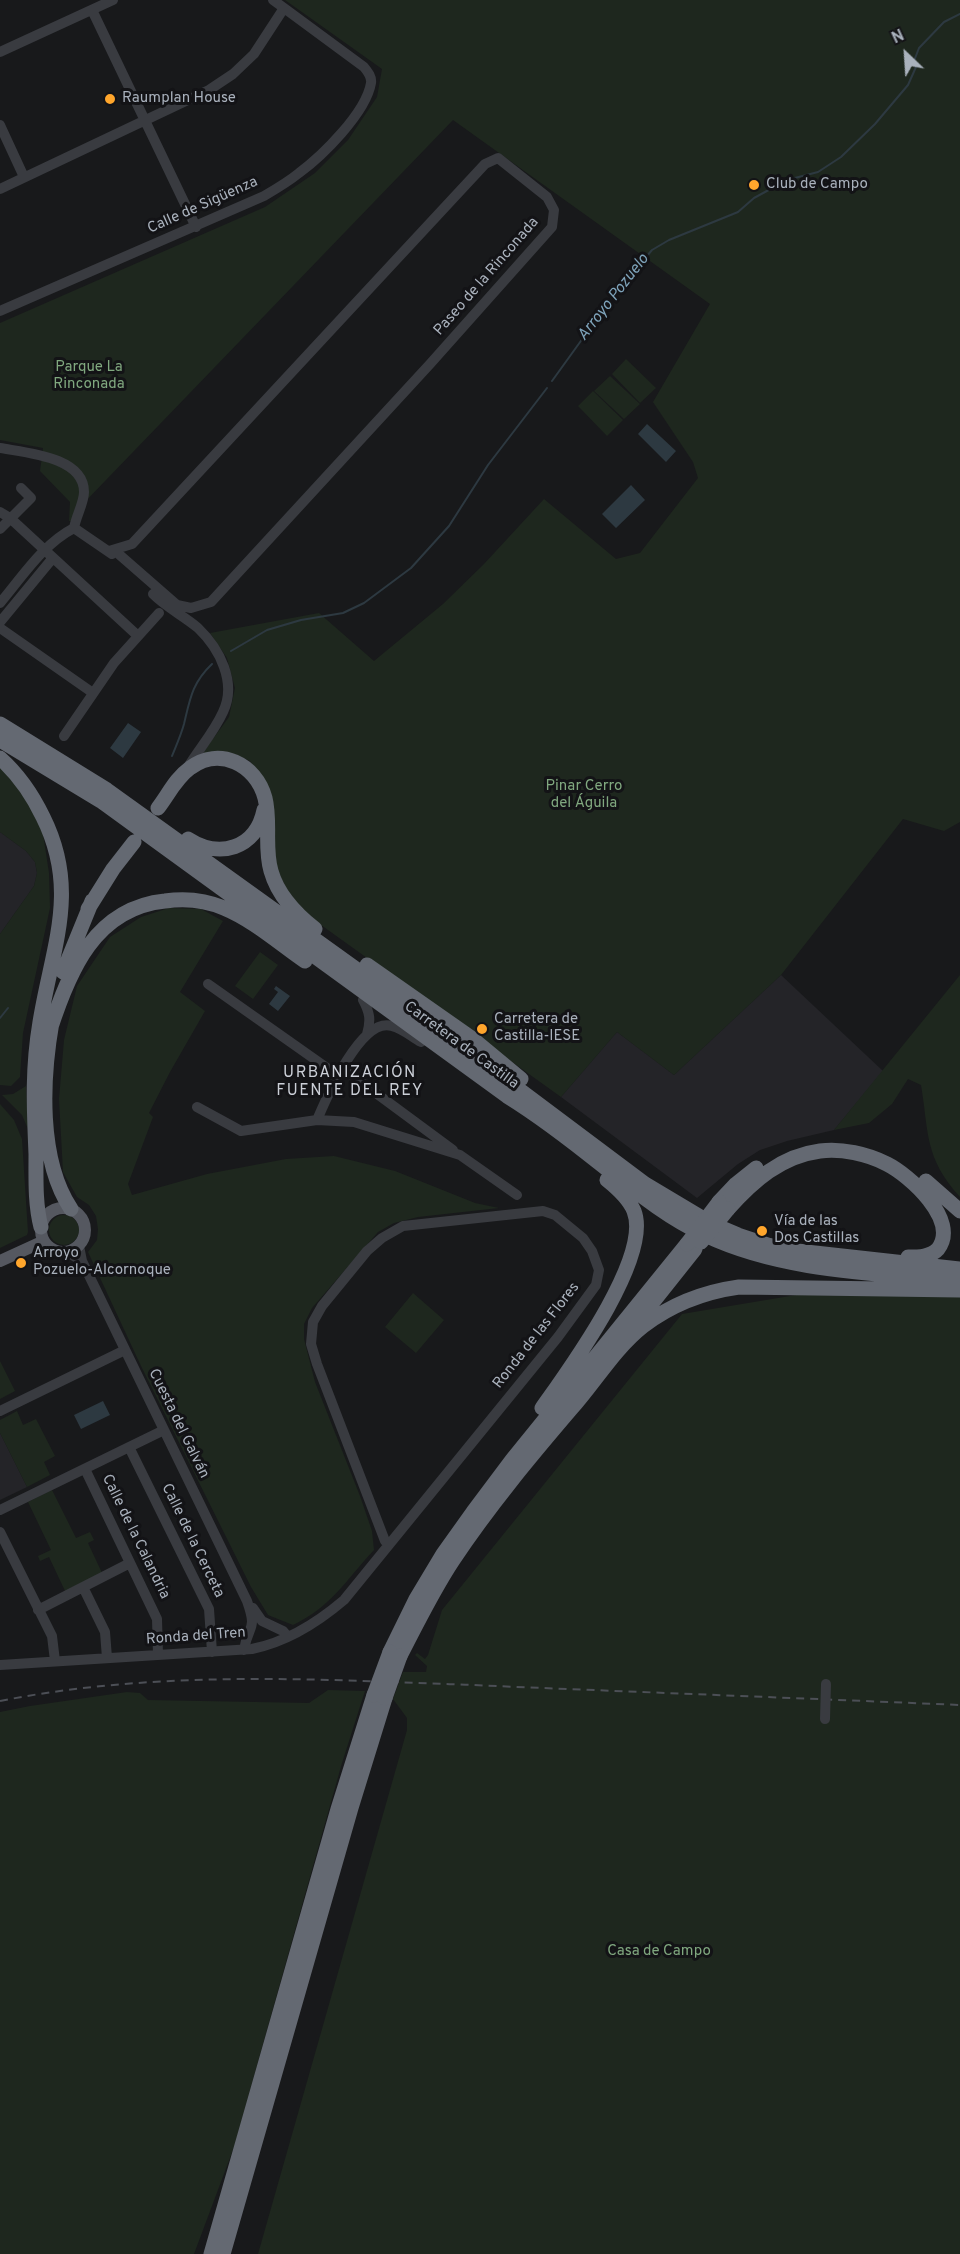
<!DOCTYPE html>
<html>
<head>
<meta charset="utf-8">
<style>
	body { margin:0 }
	#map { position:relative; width:960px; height:2254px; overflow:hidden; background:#18191b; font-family:Overpass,sans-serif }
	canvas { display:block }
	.north { position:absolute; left:876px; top:24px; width:60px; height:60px; -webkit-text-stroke:4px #131316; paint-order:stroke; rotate:335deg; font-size:16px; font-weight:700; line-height:24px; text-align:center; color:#a9b1bc }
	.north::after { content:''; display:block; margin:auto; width:21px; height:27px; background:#a9b1bc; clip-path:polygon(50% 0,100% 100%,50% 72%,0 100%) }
</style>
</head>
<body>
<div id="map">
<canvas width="960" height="2254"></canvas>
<div class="north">N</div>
</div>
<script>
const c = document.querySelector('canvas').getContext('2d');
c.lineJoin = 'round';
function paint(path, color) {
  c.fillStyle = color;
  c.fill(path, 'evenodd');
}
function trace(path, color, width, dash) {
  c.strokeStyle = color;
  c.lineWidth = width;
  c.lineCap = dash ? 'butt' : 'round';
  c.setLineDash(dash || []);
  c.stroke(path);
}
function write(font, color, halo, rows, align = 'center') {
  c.font = font + ' Overpass,sans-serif';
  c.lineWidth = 6;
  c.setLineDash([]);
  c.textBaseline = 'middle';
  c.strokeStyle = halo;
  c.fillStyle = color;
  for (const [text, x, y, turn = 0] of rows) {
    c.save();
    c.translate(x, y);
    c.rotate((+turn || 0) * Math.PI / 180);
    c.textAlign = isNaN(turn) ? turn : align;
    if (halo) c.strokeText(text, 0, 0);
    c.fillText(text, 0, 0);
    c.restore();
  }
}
paint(new Path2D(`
	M0,832L26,851L35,862L37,873L34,886L0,934Z
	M781,975L883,1071L834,1130L787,1141L760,1150L738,1164L697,1198L561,1097L617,1032L674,1075Z
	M0,1433L27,1487L0,1500Z`), '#242428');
paint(new Path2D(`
	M285,0H960V822L944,831L903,819L781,975L674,1075L617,1032L561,1097L321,925L293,902L273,861L268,787L250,761L235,754L216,752L201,755L229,717L235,688L227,658L210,633L319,613L374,661L443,604L484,564L544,499L616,559L640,553L698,478L693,462L653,402L710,304L453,120L80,507L79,522L69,521L70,502L40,471L43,448L0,440V323L265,207L315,173L348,140L377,97L382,69Z
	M626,359L656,388L640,403L612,374Z
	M610,376L640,404L624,419L594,391Z
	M593,391L623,420L607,436L578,406Z
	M0,763L16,780L42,827L49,873L50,908L23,1033L20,1077L11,1086L0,1085V934L34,886L37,873L35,862L26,851L0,832Z
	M169,908L201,909L223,921L180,992L205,1011L170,1072L149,1113L153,1117L128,1184L132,1195L207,1174L286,1159L334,1156L395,1171L475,1203L499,1208L418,1217L394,1223L378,1232L312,1308L304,1324V1339L315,1382L360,1496L372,1531L374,1550C346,1580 331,1607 293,1625L268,1615L251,1587L141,1366L88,1252L97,1240L98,1229L96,1216L89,1205L77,1197L63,1172L59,1099L64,1040L77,986L110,937L141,917Z
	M260,952L278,965L253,999L235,986Z
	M960,975V1197C924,1157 929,1133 921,1085L908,1079L892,1104L869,1123L834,1130Z
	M26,1086L28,1129L22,1115L2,1095L13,1094Z
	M0,1104L14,1120L22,1139L28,1232L27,1235L0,1248Z
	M49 1230a15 15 0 1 1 30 0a15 15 0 1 1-30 0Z
	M413,1293L444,1320L416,1353L385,1327Z
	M796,1295L960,1296V2254H258L407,1730V1718L393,1699L403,1672H426L427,1666L415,1655L417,1653L425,1659L428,1655L442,1610L682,1314Z
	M0,1361L15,1391L0,1399Z
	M17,1411L23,1425L36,1419L55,1456L44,1462L50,1475L27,1487L0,1433V1420Z
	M52,1490L76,1538L90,1532L94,1540L88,1543L103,1575L66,1593L49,1557L40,1561L38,1556L51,1550L28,1502Z
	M328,1690L365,1691L342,1763L234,2147L194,2254H0V1712L30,1706L127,1692L140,1693L148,1700L309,1703Z`), '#1e271e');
paint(new Path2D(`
	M647,424L676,451L666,462L638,434Z
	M631,485L645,500L616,528L602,514Z
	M128,723L141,732L123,758L110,748Z
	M276,986L290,996L278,1011L269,1004L278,992L274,989Z
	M103,1401L110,1415L81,1429L74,1415Z`), '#2d3941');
trace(new Path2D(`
	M552,381L614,295L652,250L669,240L738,212L754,198L787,180L818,172L841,157L875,124L908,85L916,67L914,61L919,48L944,22L960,14
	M231,651L267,630L301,620L343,613L364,603L411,568L449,526L488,465L547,388
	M172,756C176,746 181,735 184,724C190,699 192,683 212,664
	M0,1018L8,1008`), '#2d3941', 2);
trace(new Path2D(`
	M92,10L196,227
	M0,52L113,0
	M0,125L24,177
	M0,189L209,90L233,74L254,54L284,8L273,0
	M0,311L264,196C276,189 288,182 299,173C322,156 366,113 371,83C372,77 368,72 364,67L284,8
	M0,448C27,453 84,457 84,492C84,503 76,516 74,528
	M0,512L10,518L138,636
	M0,529L31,498L21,488
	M109,551L132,544L485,164L498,158L547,197L554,210L552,227L430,364L211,602L191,608L177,605L114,550
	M153,594C167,608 184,616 198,628C220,649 237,683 223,712C214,732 199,749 188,767
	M0,603C22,577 43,544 74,528L112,554
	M0,622L52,559
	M0,628L93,693
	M64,736L114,663L159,613
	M208,984L337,1075
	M363,1000C370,1013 371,1020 367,1034
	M342,1068L453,1150
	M197,1107L241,1131L317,1120L354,1122L460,1155L517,1195
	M317,1120C326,1099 361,1016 392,1026C402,1028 412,1037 421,1042
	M79,1246L82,1261L247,1601C258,1632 248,1624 244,1650
	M67,1252L82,1261
	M0,1411L125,1350
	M129,1447L209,1609L212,1652
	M85,1469L157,1619L158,1655
	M0,1510L164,1430
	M0,1532L52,1636L55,1661
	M83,1587L105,1632L107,1658
	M253,1608L262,1621L283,1631L288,1637
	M38,1610L130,1563
	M0,1665L252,1649C287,1642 317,1623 344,1600L558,1337L596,1285L599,1270L592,1251L583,1238L555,1215L543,1211L403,1226L382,1238L367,1251L322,1306L313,1322L311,1344L317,1364L385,1541L389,1543`), '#393b40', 10);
trace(new Path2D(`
	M41 1230a22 22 0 1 1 44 0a22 22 0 1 1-44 0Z
	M0,1261L44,1241`), '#555860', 12);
trace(new Path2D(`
	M0,724L107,790L409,1007L645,1184L712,1224L738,1235L768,1245L797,1251L960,1269
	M0,740L101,801L507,1096C541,1117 572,1141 603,1166C635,1191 668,1218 705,1235C783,1272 875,1273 960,1281
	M0,758C19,775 32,794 43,817C80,891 52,947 40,1022C32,1070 34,1107 36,1154C36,1179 35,1204 41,1227
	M158,808C168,795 176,778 190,768C219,746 256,764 265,798C271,822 264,848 271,871C278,896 296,914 315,929
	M188,839C219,859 256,849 264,810
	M88,909L113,869L134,842
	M367,965L474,1040L521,1079
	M63,972L92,901
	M52,1022C42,1079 38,1159 71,1209
	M50,1030C69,971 95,908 165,901C185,898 205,900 224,908C253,920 279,943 305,961
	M926,1181L960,1211
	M719,1202L736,1184L756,1168
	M728,1209C753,1181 781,1156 820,1151C841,1148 868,1154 887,1164C909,1175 960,1220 938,1249C931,1257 918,1257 908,1257
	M633,1327L695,1249
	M542,1408C569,1370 652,1257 634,1211C629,1199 617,1188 607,1180
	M390,1652L416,1599L443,1554L473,1512L512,1460L687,1244
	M400,1656C417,1623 433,1590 453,1560C489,1506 530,1457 571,1409C595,1382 615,1348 643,1326C672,1304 703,1292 739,1287L960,1290
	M211,2254L338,1809L374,1695
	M223,2254L351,1808L385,1698`), '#646972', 15);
trace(new Path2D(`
	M0,1701C156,1670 314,1679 472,1685C635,1692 797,1698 960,1705`), '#4c4f56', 2, [8, 6]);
trace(new Path2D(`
	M825,1719L826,1684`), '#393b40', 10);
trace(new Path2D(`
	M701,1242L728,1209
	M687,1244L719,1202
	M374,1695L390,1652
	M385,1698L400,1656`), '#646972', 15);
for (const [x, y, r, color] of [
	[110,99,6,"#ffa62c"],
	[754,185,6,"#ffa62c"],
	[482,1029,6,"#ffa62c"],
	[762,1231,6,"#ffa62c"],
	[21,1263,6,"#ffa62c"]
]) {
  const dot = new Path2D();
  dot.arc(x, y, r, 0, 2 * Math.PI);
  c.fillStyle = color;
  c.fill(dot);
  trace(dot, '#131316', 2);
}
write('15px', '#a9b1bc', '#131316', [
	["Raumplan House",122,99],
	["Club de Campo",766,185],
	["Carretera de",494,1020],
	["Castilla-IESE",494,1037],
	["Vía de las",774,1222],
	["Dos Castillas",774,1239],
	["Arroyo",33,1254],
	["Pozuelo-Alcornoque",33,1271]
], 'left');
write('15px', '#a9b1bc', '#131316', [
	["Calle de Sigüenza",203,206,-24],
	["Paseo de la Rinconada",487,277,-49],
	["Carretera de Castilla",461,1046,36],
	["Ronda de las Flores",537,1336,-52],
	["Cuesta del Galván",178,1424,64],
	["Calle de la Calandria",135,1537,64],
	["Calle de la Cerceta",192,1541,64],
	["Ronda del Tren",196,1637,-4]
]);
write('15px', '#80a87f', '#131316', [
	["Parque La",89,368],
	["Rinconada",89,385],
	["Pinar Cerro",584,787],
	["del Águila",584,804],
	["Casa de Campo",659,1952]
]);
write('italic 16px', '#7ea3ba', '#131316', [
	["Arroyo Pozuelo",614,298,-52]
]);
c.letterSpacing = '1.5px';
write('16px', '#cbcfd7', '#131316', [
	["URBANIZACIÓN",350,1074],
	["FUENTE DEL REY",350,1092]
]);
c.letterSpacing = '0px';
</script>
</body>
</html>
